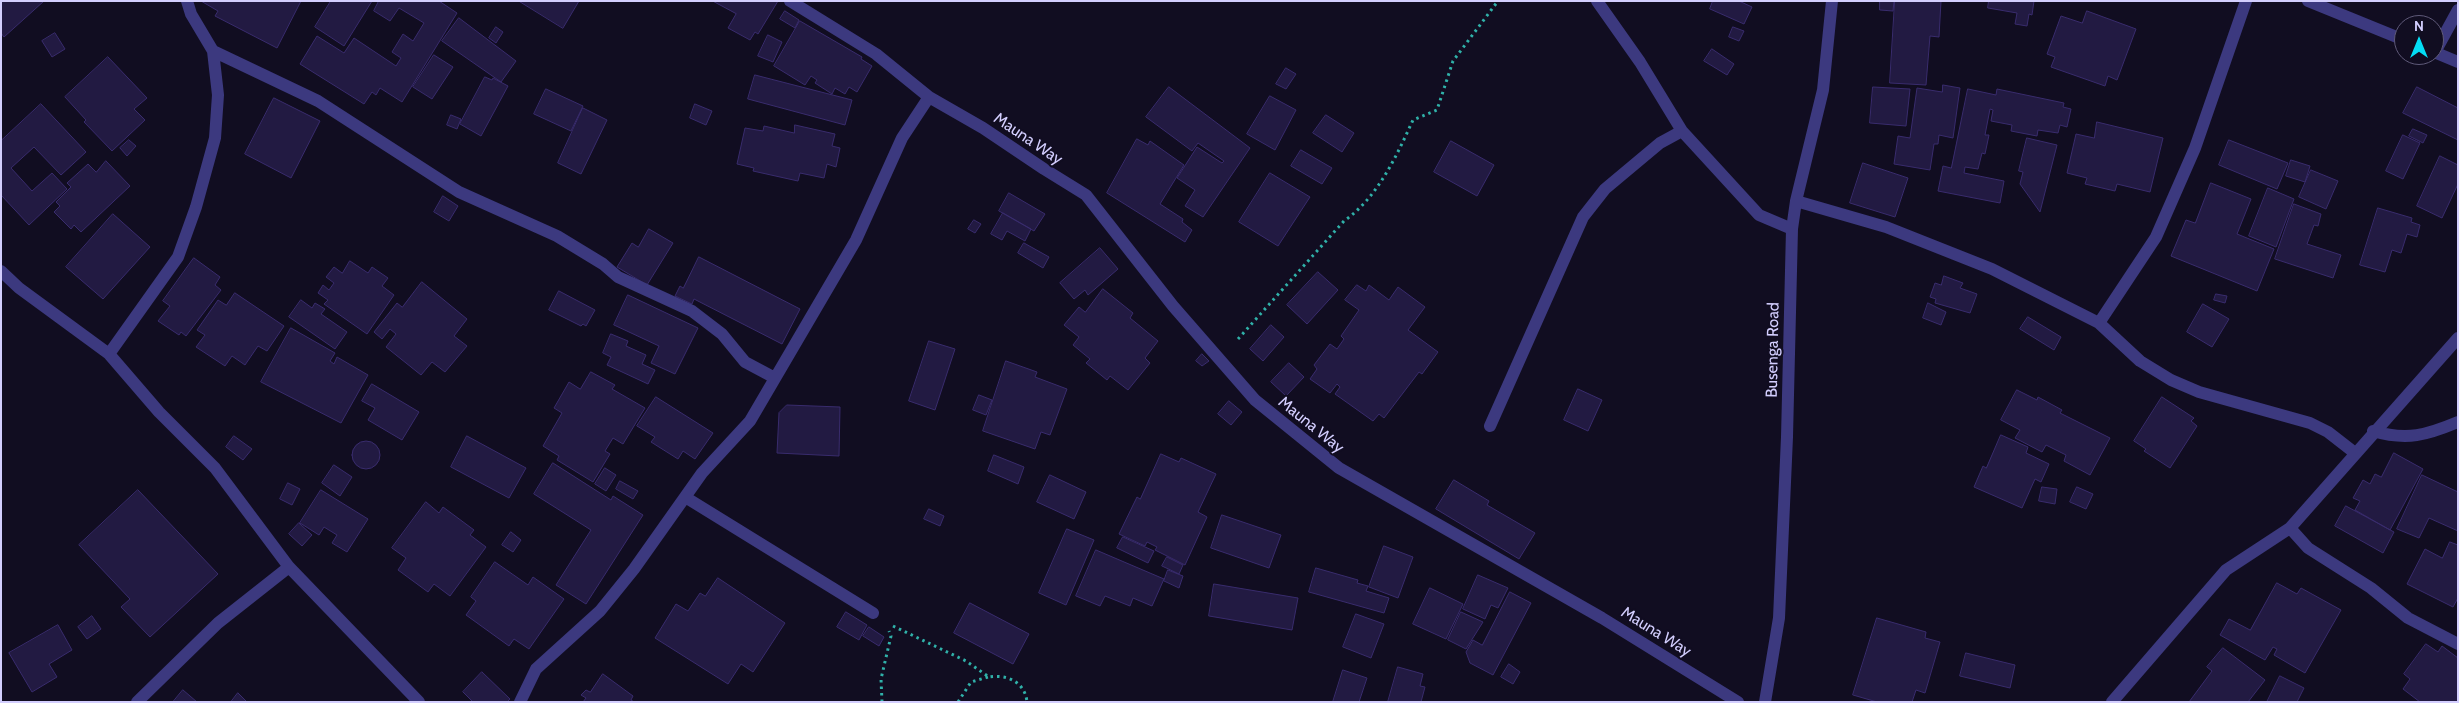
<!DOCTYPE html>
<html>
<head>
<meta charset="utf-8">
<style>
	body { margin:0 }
	#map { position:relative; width:2459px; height:703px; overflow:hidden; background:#110d21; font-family:Cabin,sans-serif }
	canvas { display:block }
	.frame { position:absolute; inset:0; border:2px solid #d3cefe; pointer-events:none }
	.north { position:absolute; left:2394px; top:15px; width:50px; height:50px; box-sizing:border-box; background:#110d21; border:1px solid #5f5a79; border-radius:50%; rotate:0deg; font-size:14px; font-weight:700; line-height:20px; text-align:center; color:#d3cefe }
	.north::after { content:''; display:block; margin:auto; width:18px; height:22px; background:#04ddf5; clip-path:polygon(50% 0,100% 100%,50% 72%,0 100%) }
</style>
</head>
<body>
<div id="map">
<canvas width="2459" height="703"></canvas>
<div class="frame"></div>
<div class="north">N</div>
</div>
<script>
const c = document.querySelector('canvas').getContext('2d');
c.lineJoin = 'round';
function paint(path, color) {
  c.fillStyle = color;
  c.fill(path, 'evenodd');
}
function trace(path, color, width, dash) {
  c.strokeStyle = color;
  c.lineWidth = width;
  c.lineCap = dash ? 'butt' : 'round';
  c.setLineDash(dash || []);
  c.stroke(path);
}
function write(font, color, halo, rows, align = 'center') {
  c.font = font + ' Cabin,sans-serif';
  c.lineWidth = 4;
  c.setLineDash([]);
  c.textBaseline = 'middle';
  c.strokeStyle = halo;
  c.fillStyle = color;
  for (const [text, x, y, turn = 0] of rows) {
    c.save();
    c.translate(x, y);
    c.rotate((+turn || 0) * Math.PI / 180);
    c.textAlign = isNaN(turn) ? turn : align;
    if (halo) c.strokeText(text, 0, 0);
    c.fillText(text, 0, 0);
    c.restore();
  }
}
const building = new Path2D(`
	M1,1H44L4,37L1,33Z
	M301,1L277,48L215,16L218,11L201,1Z
	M331,1H372L344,46L315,27Z
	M379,1H439L457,13L402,102L380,88L376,95L372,92L364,104L300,64L317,36L344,53L354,38L396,66L401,58L392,52L403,34L413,41L424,23L399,8L390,21L374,11Z
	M519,1H579L563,28Z
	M713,1H778L758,34L755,32L750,40L728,28L736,14Z
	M1713,1H1739L1752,7L1744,24L1710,9Z
	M1880,1H1894L1893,11L1880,10Z
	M1895,1H1941L1939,37L1930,36L1926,85L1890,83Z
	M1989,1H2034L2032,15L2029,14L2027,26L2015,24L2017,13L1988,8Z
	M785,11L799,20L795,28L780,19Z
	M2087,11L2136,29L2117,80L2108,76L2105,86L2051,67L2055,57L2047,54L2061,16L2082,23Z
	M459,18L516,61L501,82L442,41Z
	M800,21L862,57L861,59L872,66L857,92L849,87L845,94L835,88L832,94L815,83L817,80L811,76L805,85L774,66Z
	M496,27L503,32L496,43L489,38Z
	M1733,27L1744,31L1739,41L1729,37Z
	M55,33L65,49L52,57L42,41Z
	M768,35L782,42L773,62L758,56Z
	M1712,49L1734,64L1727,75L1704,61Z
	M434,55L453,67L432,99L413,87Z
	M108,57L147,98L134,109L145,120L112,151L84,122L86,120L65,97Z
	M1286,68L1296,74L1286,89L1276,84Z
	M755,75L852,100L845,125L748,99Z
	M485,77L492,80L493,78L508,86L481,136L460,124Z
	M1943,85L1960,88L1953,138L1939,135L1938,144H1934L1930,170L1894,164L1898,136L1910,138L1917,88L1942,92Z
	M1169,87L1250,148L1203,217L1185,206L1195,190L1177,178L1197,147L1222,163L1224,161L1198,143L1192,151L1146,117Z
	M1873,87L1910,89L1906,126L1870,123Z
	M2417,87L2458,108V140L2403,113Z
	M546,89L583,106L571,131L534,114Z
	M1968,89L1996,95L1997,89L2064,103L2063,107L2071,109L2067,127L2060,125L2058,133L2038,130L2037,136L2011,131L2012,125L1991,121L1993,110L1990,109L1985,135H1989L1985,154L1982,153L1978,169L1965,167L1964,173L2004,181L2000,203L1938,191L1943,166L1951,168Z
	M1270,96L1296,110L1275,150L1247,134Z
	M274,98L320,121L291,178L245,154Z
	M41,104L86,152L61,175L34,147L11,168L32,191L52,173L67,189L29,225L1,195V141Z
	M695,104L712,111L706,125L690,118Z
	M583,108L607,120L581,174L558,163Z
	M451,115L461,119L457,129L447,125Z
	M1326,115L1354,133L1342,152L1313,133Z
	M2097,122L2163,138L2150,192L2117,184L2115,191L2085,184L2087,178L2067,173L2076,134L2094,138Z
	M795,125L835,134L832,146L840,148L836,167L827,164L824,178L800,173L798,181L753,171L754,168L737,164L745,128L763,131L764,126L794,133Z
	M2413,129L2427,135L2423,143L2409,136Z
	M2403,135L2420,143L2403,179L2386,171Z
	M2027,138L2057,145L2040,212L2020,184L2023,172L2019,171Z
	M1137,139L1148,145L1150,141L1184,165L1160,204L1183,219L1182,222L1192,230L1185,242L1107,193Z
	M129,140L136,146L127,156L120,148Z
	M2229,140L2288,163L2277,189L2219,165Z
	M1451,141L1494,165L1477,196L1434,172Z
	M1301,150L1332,168L1322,184L1291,166Z
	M2440,156L2458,165V184L2442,218L2417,206Z
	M2291,160L2310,166L2305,182L2286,176Z
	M106,161L130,186L81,232L74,225L71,229L54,212L60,206L56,202L71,187L67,183L88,164L96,172Z
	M1863,163L1908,178L1895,217L1850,203Z
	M2311,170L2338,181L2326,209L2299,197Z
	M1270,173L1310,197L1278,246L1239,222Z
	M2211,183L2251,199L2237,234L2274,249L2257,291L2171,256L2186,220L2195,223Z
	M2268,188L2294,199L2276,247L2249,236Z
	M1009,193L1045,214L1034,231L999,211Z
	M443,196L458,206L449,221L434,212Z
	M2294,204L2321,214L2318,226L2314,225L2307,244L2341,255L2333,278L2275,259Z
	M2378,208L2412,218L2411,222L2420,225L2417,237L2407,234L2401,253L2392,250L2385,272L2360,265Z
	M1003,213L1031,229L1025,241L1007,231L1002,240L991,234Z
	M113,214L150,247L103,299L66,267Z
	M974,220L981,224L975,233L968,229Z
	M649,229L673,243L647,285L617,267L632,243L638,247Z
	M1024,243L1049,257L1043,268L1018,253Z
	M1100,248L1118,269L1088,295L1085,290L1074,299L1060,283Z
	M699,257L800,309L782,344L694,299L692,304L675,296L680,286L683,288Z
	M194,258L220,277L215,285L221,290L186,336L181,332L179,335L158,321L170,306L163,301Z
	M350,261L368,273L372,267L388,278L382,286L394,295L367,334L324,304L328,300L318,293L323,285L329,290L334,283L326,277L334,267L342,273Z
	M1318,272L1338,290L1307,324L1287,305Z
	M1944,276L1963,283L1960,288L1977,294L1970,313L1935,303L1936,299L1930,297L1935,283L1941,285Z
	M422,282L467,319L454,336L467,346L445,372L432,362L421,375L386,347L396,334L390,329L382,339L374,332L397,303L402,307Z
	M1357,285L1366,291L1369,285L1389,300L1398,287L1425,307L1408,330L1438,352L1422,374L1419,372L1384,418L1379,414L1373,421L1335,394L1340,387L1337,384L1330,393L1310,379L1317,369L1314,365L1330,344L1337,349L1344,339L1341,336L1359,310L1345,300Z
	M1103,289L1133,313L1130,318L1158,341L1145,358L1150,363L1128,390L1110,376L1107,380L1086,363L1090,359L1073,345L1079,337L1064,325L1079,307L1085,312Z
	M559,291L595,310L586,326L583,324L581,326L549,310Z
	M235,293L284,326L267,351L258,346L245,365L232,356L225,366L196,347L205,335L197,330L218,300L226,305Z
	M2216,294L2227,296L2225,303L2214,300Z
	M628,295L698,328L675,374L651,363L659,346L614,325Z
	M301,300L312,308L315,303L325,309L321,314L347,332L335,349L289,317Z
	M1928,303L1946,312L1941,325L1923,318Z
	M2203,304L2229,319L2212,347L2187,332Z
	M2028,317L2061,337L2054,350L2020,329Z
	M1271,325L1284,337L1263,361L1250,349Z
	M291,328L335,353L330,361L334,364L337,357L368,375L341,423L261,382Z
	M611,334L628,341L626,346L646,355L642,364L655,370L648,384L607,365L611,357L603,353Z
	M929,341L955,349L935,410L909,401Z
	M1202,354L1209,361L1202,366L1196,361Z
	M1006,361L1037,372L1035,377L1067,389L1050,435L1041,432L1035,449L983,431Z
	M1289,363L1304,377L1286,396L1271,382Z
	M591,372L615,385L612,389L645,408L623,444L613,438L605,451L610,454L593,482L557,460L559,456L543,446L562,413L554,408L569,382L580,389Z
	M372,384L419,412L402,440L368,420L375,408L362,401Z
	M1578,389L1602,400L1588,431L1564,420Z
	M2017,390L2037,400L2038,397L2062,410L2060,413L2110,438L2090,475L2064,461L2066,455L2046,445L2042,452L2015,438L2020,430L2001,420Z
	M979,395L992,400L986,415L973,410Z
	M656,397L713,433L695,459L683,451L678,459L651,442L655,437L637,426Z
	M2162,397L2194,418L2191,421L2197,426L2170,468L2144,451L2146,449L2134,441Z
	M1229,401L1242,412L1231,425L1218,414Z
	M787,405L840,407L839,456L777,453L779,413Z
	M2001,435L2028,447L2026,453L2049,464L2041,482L2035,479L2022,508L1974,487L1983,466L1986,468Z
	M234,436L252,449L243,460L226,447Z
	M467,436L526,468L509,498L451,467Z
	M352 455a14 14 0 1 1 28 0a14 14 0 1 1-28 0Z
	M2394,453L2423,469L2390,530L2355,510L2360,501L2353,498L2363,480L2370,484L2375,474L2381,477Z
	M1161,454L1179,462L1181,458L1216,474L1198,512L1207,517L1185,565L1155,550L1157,547L1147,542L1145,546L1119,534L1137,497L1140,499Z
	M994,455L1024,467L1018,484L988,471Z
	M553,463L611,500L613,496L643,515L586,604L556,585L591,530L534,494Z
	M334,465L352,477L340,496L322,483Z
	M605,468L616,475L606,491L595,484Z
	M1050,475L1086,492L1074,519L1037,502Z
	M2422,475L2458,492V531L2429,518L2419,538L2397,529Z
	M1454,480L1489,501L1487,505L1535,533L1519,559L1436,509Z
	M620,481L638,491L633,499L616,489Z
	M288,483L300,489L292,505L280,499Z
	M2042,487L2057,489L2055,504L2039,501Z
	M2077,487L2093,494L2086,509L2070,502Z
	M138,490L218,574L150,637L121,607L130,599L79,545Z
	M321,490L368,519L347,552L332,543L337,535L324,527L319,535L300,523Z
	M426,502L439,513L443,507L474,530L470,535L486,547L450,596L434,584L428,592L398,570L406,558L392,548Z
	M2346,506L2394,532L2383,553L2335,526Z
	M929,509L944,516L940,526L924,519Z
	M1222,515L1281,535L1269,568L1211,548Z
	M299,523L312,535L302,546L289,534Z
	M1067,529L1094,540L1066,605L1039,593Z
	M511,532L521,540L513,552L502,545Z
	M1123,537L1154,551L1148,563L1117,548Z
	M2450,542L2458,545V598L2453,607L2407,584L2425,549L2442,558Z
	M1384,546L1413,557L1398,598L1369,587Z
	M1096,550L1164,579L1152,606L1133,598L1130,606L1105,596L1100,606L1076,596Z
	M1167,557L1183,565L1179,574L1162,566Z
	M495,562L528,585L533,577L564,599L529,649L514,639L509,646L466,615L476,601L471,597Z
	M1316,568L1358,580L1357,583L1368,586L1366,591L1389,598L1384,613L1309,592Z
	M1168,570L1183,576L1179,588L1164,581Z
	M1478,575L1508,588L1498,608L1491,605L1485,619L1463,609Z
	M718,578L785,623L753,672L741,664L728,684L655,638L676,604L688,611L700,593L705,596Z
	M2277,583L2297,594L2301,588L2341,610L2305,673L2274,655L2277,649L2273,647L2265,660L2220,635L2229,619L2250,630Z
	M1214,584L1298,598L1292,630L1209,616Z
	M1430,588L1463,604L1446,639L1413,624Z
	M1510,592L1531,603L1493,675L1470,663L1466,652L1473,640L1482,645Z
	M970,603L1029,634L1013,664L954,633Z
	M846,612L867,625L859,640L837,627Z
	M1461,612L1483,622L1466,649L1448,640Z
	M1356,614L1384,624L1371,658L1343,647Z
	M92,616L101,629L87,639L78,627Z
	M1877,618L1926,632L1925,638L1940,642L1925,693L1916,690L1912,702H1877L1853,695Z
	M58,625L72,650L49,664L57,677L32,692L9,653Z
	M869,627L884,637L879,646L863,636Z
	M2426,644L2438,652L2442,646L2458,658V702H2420L2403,689L2410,679L2404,674Z
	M2223,648L2265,680L2248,702H2189L2212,671L2207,667Z
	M1966,653L2015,665L2010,688L1960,676Z
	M1509,664L1520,672L1513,684L1501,677Z
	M1398,667L1423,674L1420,686L1425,687L1421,702H1388Z
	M1343,670L1367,678L1359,702H1333Z
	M482,672L510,699L507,702H473L463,692Z
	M603,674L633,696L631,700L634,702H583L586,698L581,695L586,690L590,692Z
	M2280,676L2304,688L2297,702H2267Z
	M183,690L197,702H173Z
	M238,693L247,702H231Z`);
paint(building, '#221a42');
trace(building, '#392c6d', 1);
trace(new Path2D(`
	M1238,339L1344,221C1378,197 1396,157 1413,120L1437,110L1453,61L1498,1
	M893,626L966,661L989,677C1007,674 1025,682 1027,702
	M882,702L881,679L891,636L889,631
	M958,702L971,682L988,677`), '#30b1a9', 3, [2.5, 4]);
trace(new Path2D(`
	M790,1L876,54L929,97L983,128L1044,169L1086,195L1173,306L1255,400L1339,468L1602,618L1738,702
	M1597,1L1640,62L1682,131L1759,215L1792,229
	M2308,1L2404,40
	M213,51L318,101L459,192L557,236L603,264L618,277L692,311L722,334L745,362L775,378
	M2434,52L2458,62
	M2435,52L2458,10
	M1796,201L1886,227L1992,269L2099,323L2140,361L2171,380L2199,392L2310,423L2328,432L2355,453
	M1,271L19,288L109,354L159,412L215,468L289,567L419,702
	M2099,323L2156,237L2195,148L2246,1
	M109,354L178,257L196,207L215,138L218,95L213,51L191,14L187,1
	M1490,426L1583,217L1605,189L1660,143L1682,131
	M2373,431C2407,441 2427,435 2458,422
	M685,497L873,613
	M2290,528L2308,548L2371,588L2408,618L2458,644
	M137,702L218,623L289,567
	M520,702L536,669L600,611L634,569L702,473L750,421L856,240L902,138L929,97
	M1765,702L1779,618L1787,437L1792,229L1796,201L1823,90L1832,1
	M2112,702L2226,570L2290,528L2458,338`), '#3c397f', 12);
write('16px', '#d3cefe', '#110d21', [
	["Mauna Way",1028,139,34],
	["Busenga Road",1773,350,-89],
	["Mauna Way",1311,425,39],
	["Mauna Way",1656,632,32]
]);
</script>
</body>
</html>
